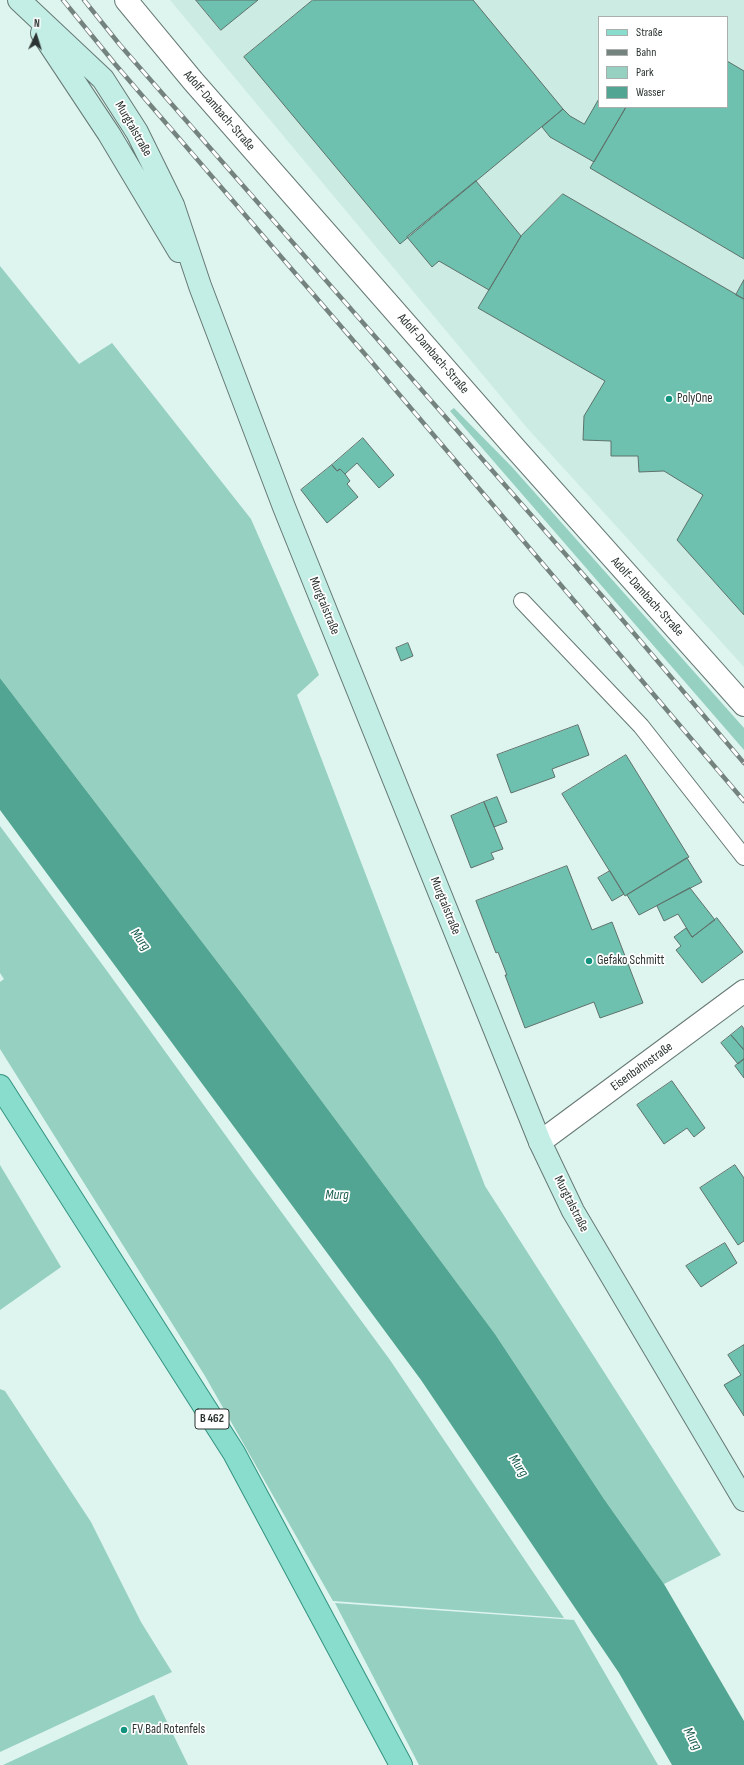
<!DOCTYPE html>
<html>
<head>
<meta charset="utf-8">
<style>
	body { margin:0 }
	#map { position:relative; width:744px; height:1765px; overflow:hidden; background:#def4ee; font-family:"Sofia Sans Condensed",sans-serif }
	canvas { display:block }
	.legend { position:absolute; left:598px; top:16px; width:130px; height:92px; box-sizing:border-box; background:#fff; border:1px solid #aaaead; margin:0; padding:5px 7px; list-style:none; font-size:12px; color:#2b3431 }
	.legend li { display:flex; align-items:center; gap:8px; height:20px }
	.legend b { width:20px; border:1px solid #aaaead }
	.north { position:absolute; left:16px; top:16px; width:40px; height:40px; -webkit-text-stroke:3px #fff; paint-order:stroke; rotate:4deg; font-size:11px; font-weight:700; line-height:16px; text-align:center; color:#2b3431 }
	.north::after { content:''; display:block; margin:auto; width:14px; height:18px; background:#2b3431; clip-path:polygon(50% 0,100% 100%,50% 72%,0 100%) }
</style>
</head>
<body>
<div id="map">
<canvas width="744" height="1765"></canvas>
<ul class="legend">
<li><b style="height:5px;background:#88ddcd"></b>Straße</li>
<li><b style="height:5px;background:#75837f"></b>Bahn</li>
<li><b style="height:11px;background:#95d0c1"></b>Park</li>
<li><b style="height:11px;background:#52a592"></b>Wasser</li>
</ul>
<div class="north">N</div>
</div>
<script>
const c = document.querySelector('canvas').getContext('2d');
c.lineJoin = 'round';
function paint(path, color) {
  c.fillStyle = color;
  c.fill(path, 'evenodd');
}
function trace(path, color, width, dash) {
  c.strokeStyle = color;
  c.lineWidth = width;
  c.lineCap = dash ? 'butt' : 'round';
  c.setLineDash(dash || []);
  c.stroke(path);
}
function write(font, color, halo, rows, align = 'center') {
  c.font = font + ' "Sofia Sans Condensed",sans-serif';
  c.lineWidth = 3.5;
  c.setLineDash([]);
  c.textBaseline = 'middle';
  c.strokeStyle = halo;
  c.fillStyle = color;
  for (const [text, x, y, turn = 0] of rows) {
    c.save();
    c.translate(x, y);
    c.rotate((+turn || 0) * Math.PI / 180);
    c.textAlign = isNaN(turn) ? turn : align;
    if (halo) c.strokeText(text, 0, 0);
    c.fillText(text, 0, 0);
    c.restore();
  }
}
paint(new Path2D(`
	M170,0H744V667L528,429ZM599,17H727V107H599Z`), '#ccece3');
paint(new Path2D(`
	M0,266L79,364L112,343L251,519L319,675L297,695L485,1186L721,1555L664,1584L604,1499L495,1334L245,998L0,678Z
	M454,408L512,467L744,728V750L450,411Z
	M0,826L107,971L252,1172L390,1360L564,1618L333,1601L205,1376L0,1049V982L4,979L0,973Z
	M0,1165L61,1267L0,1310Z
	M0,1389L5,1391L91,1522L141,1622L172,1672L0,1752Z
	M335,1603L574,1620L658,1765H419Z
	M154,1695L188,1765H3L153,1695Z`), '#95d0c1');
paint(new Path2D(`
	M0,678L245,998L495,1334L604,1499L664,1584L744,1721V1765H672L619,1673L421,1380L0,810Z`), '#52a592');
const building = new Path2D(`
	M196,0H258L221,30Z
	M313,0H473L563,109L400,244L244,57Z
	M727,61L744,71V259L590,168L626,107H727Z
	M599,99V107H626L594,162L550,137L542,127L563,109L570,116L584,124Z
	M476,181L521,236L489,290L439,261L432,267L407,237Z
	M563,194L744,299V615L677,540L703,495L664,471L639,472L638,456H611V441L583,440L584,416L605,381L478,308L521,236Z
	M744,280V299L736,295Z
	M363,438L394,475L379,488L357,463L345,474L340,469L337,471L332,465Z
	M332,465L337,471L340,469L345,474L350,481L347,484L358,497L327,523L301,490Z
	M408,643L413,656L401,661L396,648Z
	M578,725L589,755L552,769L555,777L511,793L497,755Z
	M626,755L689,857L625,896L562,794Z
	M497,797L507,822L494,827L484,802Z
	M484,802L503,849L491,853L494,859L471,868L451,816Z
	M687,858L702,882L639,915L627,895Z
	M567,866L592,930L612,922L643,1003L600,1018L594,1002L525,1028L505,975H507L498,952L496,953L476,901Z
	M610,871L624,894L612,901L598,878Z
	M690,888L715,920L692,937L678,914L664,921L657,906Z
	M717,918L743,952L702,983L676,950L681,946L674,937L686,928L692,937Z
	M742,1026L744,1029V1050L731,1035Z
	M731,1035L744,1050V1059L738,1064L721,1043Z
	M744,1059V1078L735,1066Z
	M672,1081L705,1128L694,1137L687,1128L664,1144L637,1105Z
	M735,1165L744,1178V1241L738,1245L700,1188Z
	M725,1243L737,1263L701,1287L686,1266Z
	M744,1345V1416L724,1385L741,1375L728,1355Z`);
paint(building, '#6ec1ae');
trace(building, '#5e726c', 1);
const lane = new Path2D(`
	M522,601L641,726L744,857`);
const street = new Path2D(`
	M126,0L193,81L514,447L744,705
	M540,1142L744,991`);
const secondary = new Path2D(`
	M19,0L103,79L137,132L173,205L200,286L284,507L540,1142L573,1211L744,1500
	M42,33L109,134L179,251`);
const primary = new Path2D(`
	M0,1086L234,1453L401,1765`);
trace(lane, '#667974', 18);
trace(street, '#667974', 24);
trace(secondary, '#667974', 24);
trace(primary, '#339380', 24);
trace(lane, '#fff', 16);
trace(street, '#fff', 22);
trace(secondary, '#c3eee6', 22);
trace(primary, '#88ddcd', 22);
const rail = new Path2D(`
	M63,0L115,64L370,360L744,801
	M84,0L120,45L609,604L744,763`);
trace(rail, '#75837f', 4.5);
trace(rail, '#fff', 3, [9]);
for (const [x, y, r, color] of [
	[669,399,4,"#10947e"],
	[589,961,4,"#10947e"],
	[124,1730,4,"#10947e"]
]) {
  const dot = new Path2D();
  dot.arc(x, y, r, 0, 2 * Math.PI);
  c.fillStyle = color;
  c.fill(dot);
  trace(dot, '#fff', 1.5);
}
for (const [x, y, w] of [
	[212,1419,34]
]) {
  const box = new Path2D();
  box.roundRect(x - w / 2, y - 10, w, 20, 3);
  c.fillStyle = '#fff';
  c.fill(box);
  trace(box, '#2b3431', 1);
}
write('bold 12px', '#2b3431', null, [
	["B 462",212,1419]
]);
write('13px', '#2b3431', '#fff', [
	["Adolf-Dambach-Straße",219,111,49],
	["Murgtalstraße",133,129,60],
	["Adolf-Dambach-Straße",433,354,49],
	["Adolf-Dambach-Straße",647,597,48],
	["Murgtalstraße",324,606,68],
	["Murgtalstraße",445,906,68],
	["Eisenbahnstraße",642,1067,-36],
	["Murgtalstraße",571,1204,63]
]);
write('13px', '#2b3431', '#fff', [
	["PolyOne",677,399],
	["Gefako Schmitt",597,961],
	["FV Bad Rotenfels",132,1730]
], 'left');
write('italic 14px', '#195d4f', '#fff', [
	["Murg",140,940,53],
	["Murg",337,1195],
	["Murg",518,1466,56],
	["Murg",692,1739,61]
]);
</script>
</body>
</html>
